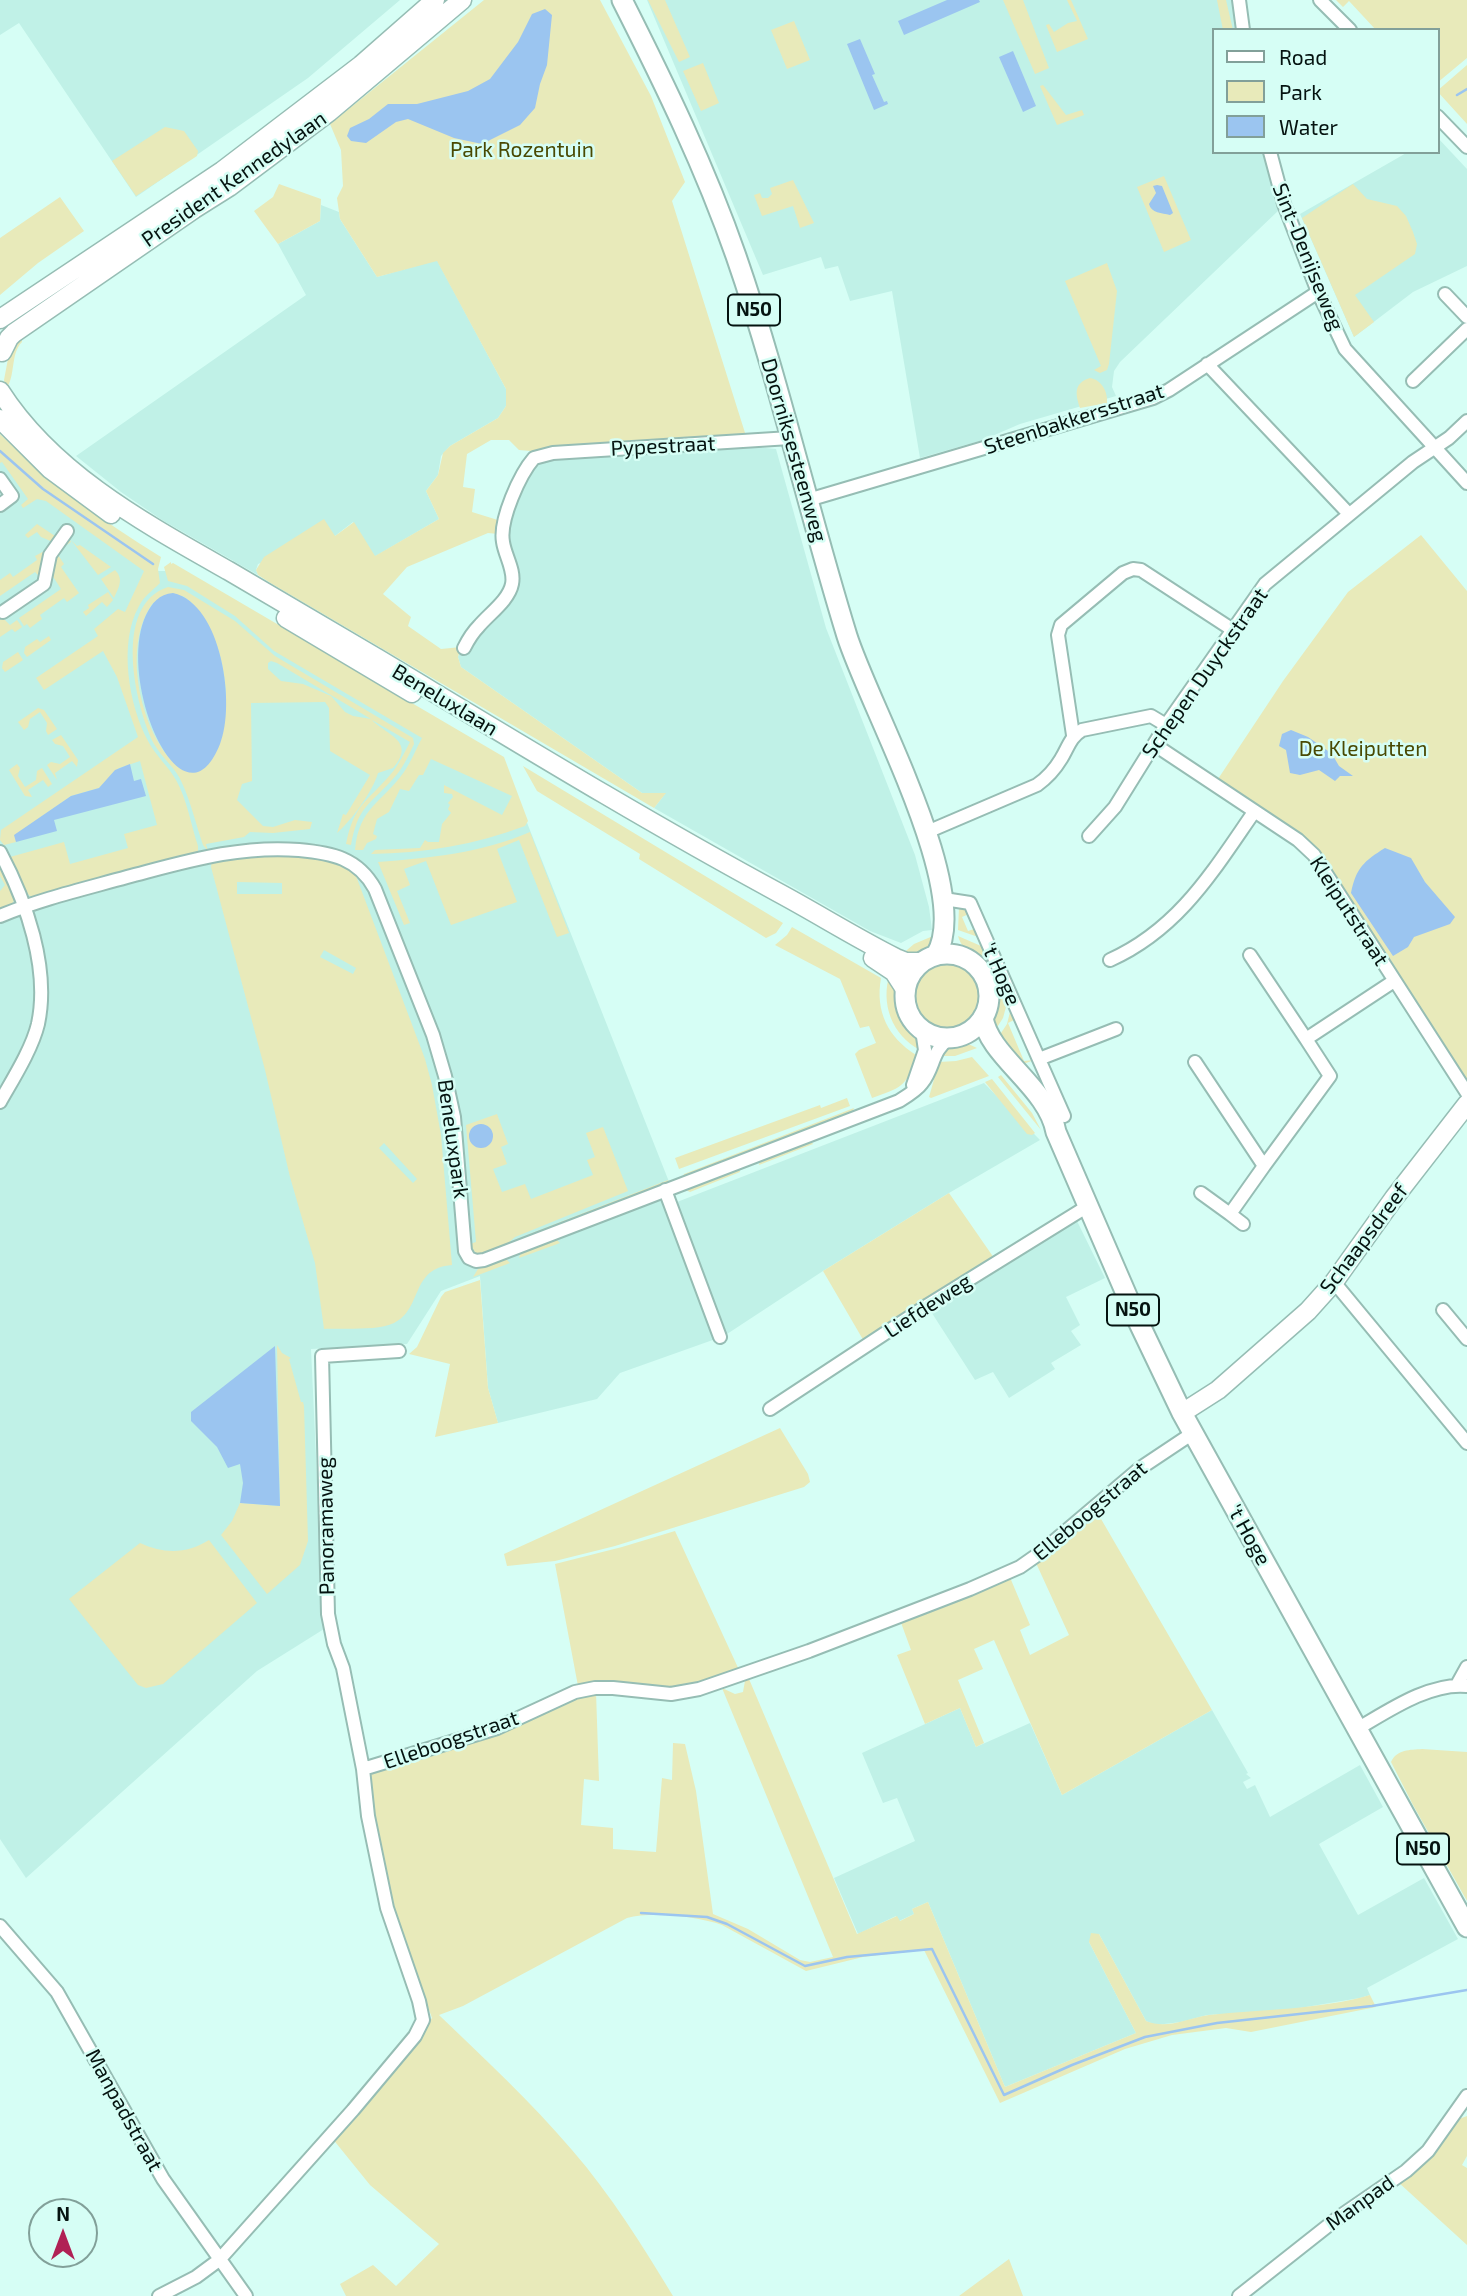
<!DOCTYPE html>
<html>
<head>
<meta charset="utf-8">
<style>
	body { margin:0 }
	#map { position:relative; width:1467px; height:2296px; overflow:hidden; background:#d6fef5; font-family:"Exo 2",sans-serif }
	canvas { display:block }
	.legend { position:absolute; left:1212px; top:28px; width:228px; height:126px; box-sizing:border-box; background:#d6fef5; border:2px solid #82a099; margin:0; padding:9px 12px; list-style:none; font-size:21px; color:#051310 }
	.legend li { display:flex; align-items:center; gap:14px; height:35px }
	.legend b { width:35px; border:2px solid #82a099 }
	.north { position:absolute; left:28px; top:2198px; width:70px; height:70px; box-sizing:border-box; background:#d6fef5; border:2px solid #82a099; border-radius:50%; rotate:0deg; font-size:19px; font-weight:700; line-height:28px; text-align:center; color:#051310 }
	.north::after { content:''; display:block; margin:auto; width:24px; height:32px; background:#b02155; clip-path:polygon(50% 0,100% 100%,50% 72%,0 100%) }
</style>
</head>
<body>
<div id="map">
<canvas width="1467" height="2296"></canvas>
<ul class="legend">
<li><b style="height:9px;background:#fff"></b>Road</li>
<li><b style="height:19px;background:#e8eaba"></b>Park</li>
<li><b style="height:19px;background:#9bc5f0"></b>Water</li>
</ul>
<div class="north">N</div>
</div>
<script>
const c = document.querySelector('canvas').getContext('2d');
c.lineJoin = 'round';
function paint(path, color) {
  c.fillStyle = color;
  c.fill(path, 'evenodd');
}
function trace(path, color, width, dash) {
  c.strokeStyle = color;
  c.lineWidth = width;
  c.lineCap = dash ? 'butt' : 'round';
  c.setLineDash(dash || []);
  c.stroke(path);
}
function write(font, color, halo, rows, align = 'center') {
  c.font = font + ' "Exo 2",sans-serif';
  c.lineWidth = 5;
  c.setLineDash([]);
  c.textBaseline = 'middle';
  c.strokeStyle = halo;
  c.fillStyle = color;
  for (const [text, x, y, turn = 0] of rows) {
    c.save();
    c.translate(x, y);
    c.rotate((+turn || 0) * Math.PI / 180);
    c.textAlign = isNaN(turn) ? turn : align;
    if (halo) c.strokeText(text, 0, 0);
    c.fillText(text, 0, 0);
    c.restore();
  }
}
paint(new Path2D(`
	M0,0H400L308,78L136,197L19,23L0,35Z
	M647,0H1234L1240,30H1213V152H1267L1279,210L1120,362L1114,371L1112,387L1116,396L1020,424L983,440L920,458L892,291L850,301L838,266L825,269L821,257L763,275Z
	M1437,137L1467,169V266L1413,292L1354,337L1300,214L1408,152H1437Z
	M321,205L339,212L340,219L377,277L437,260L506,389V406L498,418L450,446L441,456L438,475L426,491L439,519L374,557L353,522L335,536L258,564L256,570L258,575L162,520L121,492L76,456L306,295L278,244L320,221Z
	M745,446L776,449L826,628L915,855L929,907L932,930L923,931L901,943L870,931L654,808L665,794L642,793L461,667L458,657L461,647L514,588L506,536L519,488L539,459Z
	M0,454L156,571H166L505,767L677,1202L984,1083L1040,1140L949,1193L823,1271L724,1336L620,1373L597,1399L498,1423L488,1388L480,1276L441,1291L407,1344L311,1349L324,1629L257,1671L26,1878L0,1839Z
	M1076,1219L1105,1278L1066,1297L1080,1325L1071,1331L1081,1345L1051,1363L1055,1369L1009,1398L993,1372L975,1380L928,1307Z
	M960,1708L976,1747L1030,1723L1062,1795L1212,1710L1248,1773L1246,1774L1251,1778L1243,1782L1247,1789L1255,1785L1270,1817L1360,1765L1383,1807L1319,1844L1358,1915L1424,1878L1458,1939L1367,1988L1370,1995L1360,1998L1282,2011L1207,2015L1181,2022L1156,2025L1146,2021L1099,1934L1089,1942L1136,2033L1005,2087L928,1902L912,1909L914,1914L899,1921L896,1916L858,1934L834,1878L915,1841L897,1798L883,1803L862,1753Z`), '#c0f1e7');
paint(new Path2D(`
	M484,0H600L651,96L685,182L672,201L746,436L531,451L519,450L509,440H491L467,454L463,487L475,489L472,512L501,521L498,534L488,533L407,567L383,594L411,617L408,626L441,649L461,647L458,657L461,667L642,793H666L654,808L272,584L258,575L256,570L264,557L324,519L335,536L354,522L375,556L439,519L426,491L438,475L443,453L450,446L498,418L506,406V389L437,261L377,277L340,219L337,198L343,186L341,150L330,124Z
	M648,0H665L690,57L679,62Z
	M1003,0H1023L1049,68L1035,74Z
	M1067,0H1071L1088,39L1057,52L1046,25L1049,24L1054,32L1068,23L1077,21Z
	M1217,0H1226L1233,30H1223Z
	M1336,0H1467V58L1437,83V30H1376L1349,1L1343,7Z
	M794,21L810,60L787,69L771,30Z
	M703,63L719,103L701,111L683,71Z
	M1467,65V124L1437,91Z
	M1043,85L1066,115L1082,110L1084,115L1057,125L1040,86Z
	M165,127L184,131L198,151L197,156L136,196L112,161Z
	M1164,176L1191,240L1164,252L1137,187Z
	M793,180L814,223L800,228L793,206L762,216L754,195L760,193L762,198H768L772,194L770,188Z
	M279,184L321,199L320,221L278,244L254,211L273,197Z
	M1353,184L1367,199L1397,206L1406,216L1413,232L1417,244L1415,254L1355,295L1374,322L1354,337L1302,218Z
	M60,197L84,231L38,263L0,295V238Z
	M1107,263L1117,291L1109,364L1107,370L1100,373L1094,370L1101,366L1065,281Z
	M21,334L22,342C10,354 16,376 6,389L4,380L10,348Z
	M1090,378C1102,380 1108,392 1107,403L1080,408C1075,393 1074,383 1090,378Z
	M0,434C49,482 102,521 161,557L158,569L160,583C152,591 144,596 139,606C118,643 129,706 148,741C156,756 168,766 176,780C187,799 191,825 198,846V854L37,896H30L26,892L10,857L64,842L70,864L128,848L124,834L157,825L140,761L119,768L99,788L71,796L15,835L16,842L4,845L0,840L1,830L138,737L117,677L103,651L44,690L36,678L98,636L94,629L118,609L125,612L144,571L46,501L37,499L23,508L21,505L28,499L2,462L0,463Z
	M37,524L55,536L61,531L53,542L41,537L37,532L28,538L25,535Z
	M1421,535L1467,591V1085L1387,954L1316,849L1295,829L1218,779L1283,681L1348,592Z
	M70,540L71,542L56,552L64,564L61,567L79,593L67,602L64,598L40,615L42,619L30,628L27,624L24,626L19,618L61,589L50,572C52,558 55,545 70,540Z
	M71,540L77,546L80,545L111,567L98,575Z
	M48,549L40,577L35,572L0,596V580L10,573L13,577L37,560L35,556Z
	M171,562V564L173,563L504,757L528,821L525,826C475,845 424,853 371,854L375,850L420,848L425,840L428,842H439L442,824L451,813L448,809L450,805L448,803L453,797L452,794L444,793V785L502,815L512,796L431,759L423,775H419L409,791L400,789L389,812L377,819L373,834L377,836L376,839L367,843L363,850H355C359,807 382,803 404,772C411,762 416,749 422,738L274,651L235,616L187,586L168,581L164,567Z
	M115,570C124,579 119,587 114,598L101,579Z
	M168,587L184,590L235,621L275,656L413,738L414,744C408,757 402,770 391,781C368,806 358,807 351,845L346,844C354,804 366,803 390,775C399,765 404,753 410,742L372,720C386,735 417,741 393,768L378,773C373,791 351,821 337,833L343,814L346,815L370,775L330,751L329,708L325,702L251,703L252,781L242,784L237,800L263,826L273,827L295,820L312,822L310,829L273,833L250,832L244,837L206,844L208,851L203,845C196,825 191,802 182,783C176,768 162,758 154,744C135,706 112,605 168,587ZM183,596C227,625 242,727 206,766L174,763C139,728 122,644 153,603ZM271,661L277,663L371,719L353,716L345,712L331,696L303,684L281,681L268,669V663Z
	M108,592L113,600L107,607L102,602L86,616L83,612L89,608L88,605Z
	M3,618L10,625L17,620L22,627L15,632L12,629L0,637V620Z
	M49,636L51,640L27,657L24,653L25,647L37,639L40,642Z
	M18,652L23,660L5,672L2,668L3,662Z
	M38,708L44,710L57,729L48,735L46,731L47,723L40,712L30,719L28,727L24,730L18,722Z
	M61,735L78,760L77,767L72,761L55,773L57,780L47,765L51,762L60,764L70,757L63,746L55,744L52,740Z
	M17,764L20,768L18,776L25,787L36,780L37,771L42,768L52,784L48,787L43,780L28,790L32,797L25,796L9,770Z
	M523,766L783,923L776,933L766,938L639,859L640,854L537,791Z
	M530,832L569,933L557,937L519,840L497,849L517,902L451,925L426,861L404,869L410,885L397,891L410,923L404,925L378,862C430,858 481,853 530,832Z
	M253,854L328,857L353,868L425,1059L432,1085L441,1135L452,1265C410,1268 423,1309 394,1323C377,1331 343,1328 324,1329L315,1263L290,1177L265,1070L211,867L212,860ZM237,882L282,883V894H237ZM324,950L356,968L353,974L320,957ZM384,1143L417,1179L413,1183L379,1148Z
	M0,863L15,899L12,904L0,910V891L5,885L0,876Z
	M965,905L971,913L962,917L968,931L977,928L981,938L958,930L959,907Z
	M792,927L881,978C875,1012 888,1037 916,1055C908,1087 900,1088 872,1098L855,1054L859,1050L876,1043L869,1026L860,1028L840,979L775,945L787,935Z
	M933,936L927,952L918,956H900L914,944Z
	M958,936L981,946L1006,1007L1003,1018L992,1035C986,1013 999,996 989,974C981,958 963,954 958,936Z
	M911 995a35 35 0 1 1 70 0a35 35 0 1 1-70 0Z
	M890,973L899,995L902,1010L917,1034L920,1050C892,1035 880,1004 890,973Z
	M1011,1008L1016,1019L1008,1023L1024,1061L1034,1060L1018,1066L999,1036L1007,1024Z
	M964,1042L977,1048L955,1056H938L952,1043Z
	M972,1057L989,1076L931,1098L929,1097L939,1062L956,1061Z
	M1001,1075L1032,1113L1041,1130L998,1077Z
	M992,1079L1035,1133L1032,1135L1027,1134L985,1082Z
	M847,1098L850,1106L679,1169L675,1158L820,1105L821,1108Z
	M854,1108L852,1113L682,1178L684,1174Z
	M497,1114L508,1144L501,1147L507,1164L493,1169L502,1192L525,1184L531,1199L593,1175L587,1160L595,1157L586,1133L603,1127L628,1191L515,1237C504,1247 492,1257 476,1254L470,1244L476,1242L466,1125Z
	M810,1140L813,1144L759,1165L760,1159Z
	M739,1168L740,1172L690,1192L686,1190V1188Z
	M668,1180L669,1184L511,1245L517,1239Z
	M949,1193L994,1258L865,1343L823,1271Z
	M556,1239L560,1243L519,1258L521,1252Z
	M505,1258L510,1263L473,1277L478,1269Z
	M480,1280L488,1388L498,1423L435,1437L450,1364L409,1354L417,1347L441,1297L445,1292Z
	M277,1345L282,1353L291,1358L289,1359L301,1402H303L304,1406L308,1541L300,1565L267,1594L221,1535L232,1521L240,1503L280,1506Z
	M780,1428L808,1474L810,1482L804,1487L615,1546L555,1561L507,1566L504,1554Z
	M1097,1512L1212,1710L1062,1795L994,1640L974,1649L983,1669L958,1680L984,1743L976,1747L960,1708L925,1724L897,1655L911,1650L900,1620L1009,1575L1030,1625L1020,1630L1030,1655L1069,1635L1036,1563Z
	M675,1531L740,1672L687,1689L578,1686L555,1564L622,1547Z
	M209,1540L257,1603L163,1684L146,1688L138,1685L69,1599L140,1543C164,1554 187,1554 209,1540Z
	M749,1679L857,1934L897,1916L900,1921L914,1914L912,1909L928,1902L1005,2087L1136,2033L1089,1942L1091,1933L1099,1934L1146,2021C1167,2030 1187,2018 1209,2015C1263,2009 1318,2010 1370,1995L1376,2007L1251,2032L1226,2028L1172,2035L1125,2049L1000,2103L924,1950L863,1957L806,1971L722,1925C697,1916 652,1911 627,1918L463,2006L439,2015C485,2059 531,2102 572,2150C611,2195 642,2245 673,2296H346L340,2284L373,2265L396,2286L439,2244L370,2185L332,2138L432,2018L393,1910L367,1778L373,1773L563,1700L596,1692L599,1781L584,1779L581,1825L613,1828V1849L656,1852L662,1778L672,1780L673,1743L685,1744L696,1791L713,1914L748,1929L800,1960L810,1962L833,1957L722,1688L735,1694L743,1692L745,1681Z
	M1422,1749L1467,1752V1901L1413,1805L1391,1762C1397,1749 1410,1750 1422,1749Z
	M1467,2116V2156L1462,2165L1467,2168V2245L1398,2182L1435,2148L1459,2119Z
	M1009,2259L1023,2296H959Z`), '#e8eaba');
paint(new Path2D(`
	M947,0H979L980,2L904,35L898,21Z
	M545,9L552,15L547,65L540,84L535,108L520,125L482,144L454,138L408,119L396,122L366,143L351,141L347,136L350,128L369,119L388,104H417L468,91L490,79L518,42L532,14Z
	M860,39L875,74L872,75L884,102L887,101L888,104L874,110L847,44Z
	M1013,51L1036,106L1023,112L999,57Z
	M1157,185L1162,186L1173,213L1170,215C1162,213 1151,213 1149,204L1156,193L1153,186Z
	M173,593C222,604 236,705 220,744C183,837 115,681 146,615C152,603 159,594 173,593Z
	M1291,730L1308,737L1324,748L1332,754L1339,766L1353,776H1340L1335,781L1319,770L1300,775L1290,773L1286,750L1279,746L1282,734Z
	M130,764L134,781L141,779L146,796L54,820L57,831L16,842L14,835L71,796L99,788L115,770Z
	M1385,848L1411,858L1425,882L1455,917L1450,924L1414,937L1408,947L1393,956L1351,893C1356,868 1364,861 1385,848Z
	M469 1136a12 12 0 1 1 24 0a12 12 0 1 1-24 0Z
	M275,1346L280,1506L240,1503L243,1483L240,1464L228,1468L217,1447L191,1421V1412Z`), '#9bc5f0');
trace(new Path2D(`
	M1457,95L1467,89
	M0,451L43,489L153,564
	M641,1913L707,1917L727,1924L805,1966L847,1957L932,1949L1004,2095L1072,2065L1145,2037L1217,2023L1372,2006L1467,1990`), '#9bc5f0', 2.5);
const street = new Path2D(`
	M1239,0L1243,30
	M1320,0L1350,30
	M1437,116L1467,147
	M1270,152L1284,204L1318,292L1345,349L1467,483
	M1445,294L1467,317
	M1207,364L1349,514
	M1413,381L1467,329
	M0,479L12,496L0,505
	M808,500L1153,398L1169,390L1318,292
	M3,612L44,584L50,555L67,531
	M464,648C468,640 473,632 479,626C489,614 509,600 512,584C515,570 505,556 503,542C499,520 520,474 534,458L553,453L790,438
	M1073,735L1058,635L1061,625L1123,573L1133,569L1141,570L1233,630
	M1155,745L1298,840L1314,855L1467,1093
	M927,832L1037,785C1047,778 1055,769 1061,759C1068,748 1070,737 1082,730L1151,716L1166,725
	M1089,836L1115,807L1166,725L1265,584L1413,462L1449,438L1467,421
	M0,852C26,901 50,968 38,1024C32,1049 13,1079 0,1102
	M944,899L970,903L1064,1116
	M0,916C41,899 84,889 127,877C185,862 239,845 299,850C332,853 358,858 375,889L433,1035L445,1076L454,1117L465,1251L469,1258L476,1261L484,1260L899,1101C907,1096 917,1090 922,1083C935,1067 931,1051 950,1038
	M1250,955L1306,1039L1394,981
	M1110,960C1179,929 1213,871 1254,812
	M1039,1059L1116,1029
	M1195,1062L1264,1166L1330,1076L1306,1039
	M913,1085L925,1050L922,1030
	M665,1190L720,1337
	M1201,1193L1230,1214
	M1243,1224L1230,1214L1264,1166
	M1334,1282L1467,1443
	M1443,1310L1467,1339
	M770,1409L928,1305L1088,1206
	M1457,1685L1467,1667
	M1357,1729C1388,1711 1430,1682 1467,1686
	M363,1769L497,1728L575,1692L595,1688H613L671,1694L699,1689L809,1651L970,1589L1020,1567L1040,1553L1139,1469L1193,1433
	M0,1926L57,1992L163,2179L246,2296
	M159,2296L196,2277L219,2260L353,2110L415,2036L423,2020L419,2001L387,1908L368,1816L363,1769L343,1668L334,1644L328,1614L322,1356L399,1351
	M1239,2296L1339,2217L1406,2171L1428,2151L1467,2096`);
const secondary = new Path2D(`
	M0,319L222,171L361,65L435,0
	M2,352L9,338L14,333L194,209L229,187L329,112L462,0
	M0,391C53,474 146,524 229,571C279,600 328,629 377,658C510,738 642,819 779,893C818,914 856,938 896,958L906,962H922
	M0,419L50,469L111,514
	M286,618L412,693
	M873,958L894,972L905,989
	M1182,1413L1218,1390L1308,1311L1334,1282L1394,1198L1467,1104`);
const primary = new Path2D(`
	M622,0C664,83 705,167 736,256C779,380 808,510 847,636C869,706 974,892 936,955
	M905 996a42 42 0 1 1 84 0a42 42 0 1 1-84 0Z
	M983,1017C988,1056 1048,1087 1056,1132L1137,1319L1182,1413L1467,1927`);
trace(street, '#96bdb4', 16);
trace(secondary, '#96bdb4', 21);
trace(primary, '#96bdb4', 23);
trace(street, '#fff', 12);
trace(secondary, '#fff', 18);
trace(primary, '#fff', 19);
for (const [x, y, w] of [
	[754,310,52],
	[1133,1310,52],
	[1423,1849,52]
]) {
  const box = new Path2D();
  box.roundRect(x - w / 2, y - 15.5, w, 31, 5);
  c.fillStyle = '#d6fef5';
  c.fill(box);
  trace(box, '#051310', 2);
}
write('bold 19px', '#051310', null, [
	["N50",754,310],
	["N50",1133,1310],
	["N50",1423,1849]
]);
write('21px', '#494902', '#d6fef5', [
	["Park Rozentuin",522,150],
	["De Kleiputten",1363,749]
]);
write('21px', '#051310', '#d6fef5', [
	["President Kennedylaan",234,179,-35],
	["Sint-Denijseweg",1308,257,68],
	["Steenbakkersstraat",1074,419,-18],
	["Pypestraat",663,446,-3],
	["Doorniksesteenweg",794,450,74],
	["Schepen Duyckstraat",1205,673,-55],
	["Beneluxlaan",445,700,31],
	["Kleiputstraat",1349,911,57],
	["'t Hoge",1001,974,66],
	["Beneluxpark",453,1139,82],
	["Schaapsdreef",1364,1239,-53],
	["Liefdeweg",928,1306,-33],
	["Elleboogstraat",1090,1511,-40],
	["Panoramaweg",326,1526,-91],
	["'t Hoge",1249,1535,61],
	["Elleboogstraat",451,1740,-19],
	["Manpadstraat",124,2110,61],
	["Manpad",1360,2203,-36]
]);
</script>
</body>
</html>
